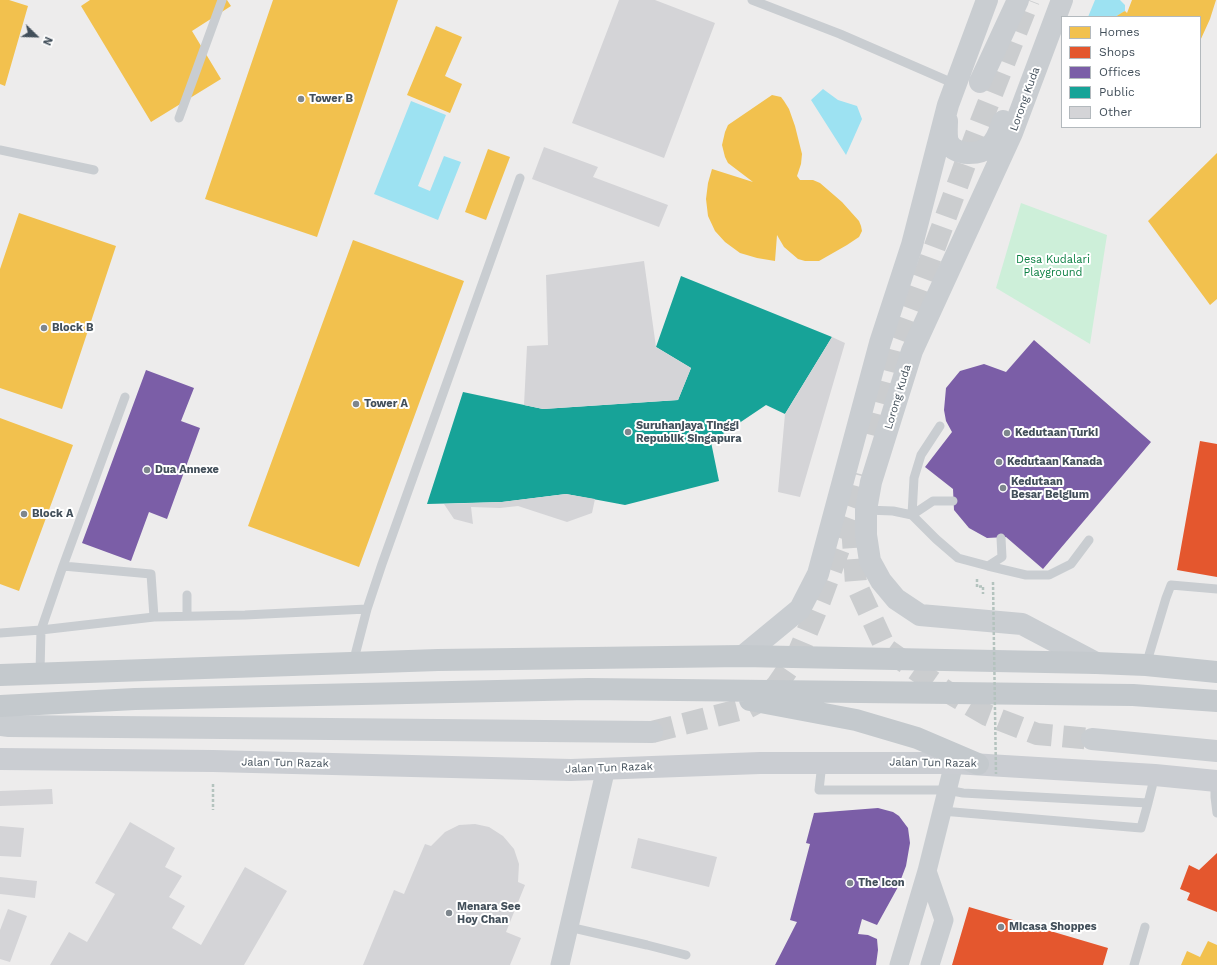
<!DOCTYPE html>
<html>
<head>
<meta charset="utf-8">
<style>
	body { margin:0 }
	#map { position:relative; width:1217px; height:965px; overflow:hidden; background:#edecec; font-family:"Work Sans",sans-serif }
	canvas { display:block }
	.legend { position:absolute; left:1061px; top:16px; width:140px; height:112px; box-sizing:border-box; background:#fff; border:1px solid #b3b9bd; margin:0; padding:5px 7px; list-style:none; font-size:12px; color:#424f5a }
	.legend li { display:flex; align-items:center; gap:8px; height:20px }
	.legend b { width:20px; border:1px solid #b3b9bd }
	.north { position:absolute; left:16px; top:16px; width:40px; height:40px; -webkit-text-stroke:3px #fff; paint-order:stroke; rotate:113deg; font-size:11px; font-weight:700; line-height:16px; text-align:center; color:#424f5a }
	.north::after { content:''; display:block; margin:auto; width:14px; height:18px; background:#424f5a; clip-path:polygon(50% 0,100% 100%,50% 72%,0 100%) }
</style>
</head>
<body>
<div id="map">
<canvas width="1217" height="965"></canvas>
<ul class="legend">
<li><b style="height:11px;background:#f2c14e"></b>Homes</li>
<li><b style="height:11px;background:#e4572e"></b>Shops</li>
<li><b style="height:11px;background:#7b5ea7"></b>Offices</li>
<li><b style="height:11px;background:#17a398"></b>Public</li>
<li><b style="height:11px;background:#d4d4d7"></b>Other</li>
</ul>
<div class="north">N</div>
</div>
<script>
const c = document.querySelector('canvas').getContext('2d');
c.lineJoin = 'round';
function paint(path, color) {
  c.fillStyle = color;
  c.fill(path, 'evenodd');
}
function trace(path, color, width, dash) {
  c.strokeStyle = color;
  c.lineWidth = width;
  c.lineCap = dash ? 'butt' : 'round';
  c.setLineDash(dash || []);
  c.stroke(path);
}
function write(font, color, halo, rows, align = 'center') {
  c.font = font + ' "Work Sans",sans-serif';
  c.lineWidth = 4;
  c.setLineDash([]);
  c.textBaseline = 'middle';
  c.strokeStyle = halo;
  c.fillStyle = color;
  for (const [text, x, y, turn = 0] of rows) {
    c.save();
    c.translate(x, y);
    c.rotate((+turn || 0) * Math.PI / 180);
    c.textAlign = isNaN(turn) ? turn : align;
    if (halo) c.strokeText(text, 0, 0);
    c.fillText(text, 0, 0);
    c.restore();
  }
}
paint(new Path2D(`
	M1021,203L1107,235L1090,344L996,288Z`), '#cdefd9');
paint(new Path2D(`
	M1095,0H1120L1125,5V11L1115,17H1088Z
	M823,89L838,100L857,106L862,119L846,155L811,100Z
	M411,101L446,115L418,186L430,191L444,156L461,162L438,220L374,194Z`), '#9de2f2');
paint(new Path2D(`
	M0,0H9L28,6L5,86L0,84Z
	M90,0H227L231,6L192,31L221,79L151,122L81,6Z
	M273,0H398L317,237L205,199Z
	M1132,0H1216L1210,19L1200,41V17H1115L1123,12L1125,11L1127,13Z
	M436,26L462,37L445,76L462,84L450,113L407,95Z
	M772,95L781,97L784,101L789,109L795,126L802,154L801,164L797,176L800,180H813L820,183L842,202L859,221L861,226L862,231L859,237L847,245L819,261H805L798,259L784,247L777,235L775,261L757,258L740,253L725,242L715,231L708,216L706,199L708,183L712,169L753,182L728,163L725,157L722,145L725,132L728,125Z
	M488,149L510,157L486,220L465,212Z
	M1217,153V299L1210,305L1148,221Z
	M19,213L116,246L62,409L0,388V269Z
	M353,240L464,281L359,567L248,526Z
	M0,418L73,445L19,591L0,584Z
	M1208,941L1217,945V965H1181L1187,951L1200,957Z`), '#f2c14e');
paint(new Path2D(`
	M1200,441L1217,444V577L1177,570Z
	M1217,853V912L1187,900L1190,893L1180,889L1189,865L1199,870Z
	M969,907L1108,948L1103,965H952Z`), '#e4572e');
paint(new Path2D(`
	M1034,340L1151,442L1043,569L1006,537L987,538L969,528L954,510L953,489L925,467L952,432L946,421L944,410L946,388L960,371L984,364L1006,372Z
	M146,370L194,388L181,421L200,428L167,519L149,512L131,561L82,543Z
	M878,808L893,812L899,816L908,828L910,843L906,866L898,887L877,925L862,919L858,934L868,935L877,939L878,950L876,965H775L797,922L790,920L810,844L806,843L814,813Z`), '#7b5ea7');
paint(new Path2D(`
	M681,276L832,337L785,414L766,405L711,442L719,481L625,505L566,494L502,502L427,504L463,392L543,409L678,400L691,368L656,347Z`), '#17a398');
paint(new Path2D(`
	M619,0H655L715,23L664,158L572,123Z
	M544,147L598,167L593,177L668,205L659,227L532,179Z
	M644,261L656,347L691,368L678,400L543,409L524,405L527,346L548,345L546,275Z
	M832,337L845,343L800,497L778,492L785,414Z
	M566,494L595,499L592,513L567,522L518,506L500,508L471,507L473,524L454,519L444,504L502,502Z
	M52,789L53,804L0,806V791Z
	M130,822L175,848L165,867L182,876L169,897L185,906L172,928L201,945L245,867L287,891L244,965H50L69,932L87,942L115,894L95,883Z
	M475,824L489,827L503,836L514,849L519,864L518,882L525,885L506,932L521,938L510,965H363L394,890L404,894L425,844L431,846L445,832L459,825Z
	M0,826L24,828L21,857L0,856Z
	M638,838L717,857L709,887L631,868Z
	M0,877L37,881L35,898L0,894Z
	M8,909L27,916L10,962L0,959V930Z`), '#d4d4d7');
trace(new Path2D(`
	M875,436L900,342L975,137L1029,0
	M852,526L856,584L886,649L946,691L987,715L1037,734L1092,739
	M652,732L747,708L762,700L777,685L797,656L820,601L859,494L864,475`), '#cbcdcf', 22, [22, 11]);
trace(new Path2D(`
	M977,579V587L983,586V594
	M213,784V810`), '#b4c3be', 2.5, [3, 2]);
trace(new Path2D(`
	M752,0L840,34L955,84
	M179,118L222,0
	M0,150L94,170
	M953,501H933L912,515L936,539L958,558L988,566L1002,557L1001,538
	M866,510L893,511L912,515L914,478L921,455L940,426
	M63,566L125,397
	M988,566L1026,575H1049L1071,564L1089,540
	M187,595V616
	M0,633L41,630L154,617L245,615L367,609
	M353,663L367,609L382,564L520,178
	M1146,665L1166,598L1171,585L1217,589
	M40,673L41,630L63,566L151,574L154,617
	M822,763L819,790H947L963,793L1148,803L1155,775
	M1215,781V797L1217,813
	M942,811L1141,828L1148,803
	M569,927L647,945L686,955
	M1134,965L1145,927`), '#c9cdd1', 9);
trace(new Path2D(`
	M927,871L944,920L930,965
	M560,965L606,768
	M899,965L927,871L954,763`), '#c9cdd1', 19);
trace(new Path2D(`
	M1062,0L1012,133L912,351L871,482L866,510V535L870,561L881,581L896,599L920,615L1022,624L1096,663
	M980,82L1018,0
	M947,121C947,127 946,136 948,142C955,157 980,155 990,146C998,139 999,131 1003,121
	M743,656L800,609L818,574L880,343L912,245L948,105L987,0
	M0,725L9,726L652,732
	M1092,739L1217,751`), '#c9cdd1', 22);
trace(new Path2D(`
	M0,759L213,761L571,770L760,763H954L1155,775L1217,781`), '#cacdd2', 22);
trace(new Path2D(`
	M0,675L438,660L743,656L1096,663L1146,665L1217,672
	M750,700L856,720L917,738L978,764
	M0,706L135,699L588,689L1133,695L1217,701`), '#c4c9cd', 22);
trace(new Path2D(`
	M993,582L996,774`), '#b4c3be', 2.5, [3, 2]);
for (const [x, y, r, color] of [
	[301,99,4,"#7e868d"],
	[44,328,4,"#7e868d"],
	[356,404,4,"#7e868d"],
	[628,432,4,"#7e868d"],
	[1007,433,4,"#7e868d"],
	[999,462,4,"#7e868d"],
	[147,470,4,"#7e868d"],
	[1003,488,4,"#7e868d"],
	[24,514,4,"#7e868d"],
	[850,883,4,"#7e868d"],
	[449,913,4,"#7e868d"],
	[1001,927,4,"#7e868d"]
]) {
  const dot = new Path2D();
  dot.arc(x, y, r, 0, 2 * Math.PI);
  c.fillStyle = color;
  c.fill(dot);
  trace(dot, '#fff', 1.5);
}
write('bold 11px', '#424f5a', '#fff', [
	["Tower B",309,99],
	["Block B",52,328],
	["Tower A",364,404],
	["Suruhanjaya Tinggi",636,426],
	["Republik Singapura",636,439],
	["Kedutaan Turki",1015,433],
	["Kedutaan Kanada",1007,462],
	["Dua Annexe",155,470],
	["Kedutaan",1011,482],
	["Besar Belgium",1011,495],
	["Block A",32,514],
	["The Icon",858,883],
	["Menara See",457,907],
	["Hoy Chan",457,920],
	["Micasa Shoppes",1009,927]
], 'left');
write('11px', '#424f5a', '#fff', [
	["Lorong Kuda",1025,99,-70],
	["Lorong Kuda",898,397,-73],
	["Jalan Tun Razak",285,763,1],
	["Jalan Tun Razak",933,763,1],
	["Jalan Tun Razak",609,768,-2]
]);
write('11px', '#0d8144', '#fff', [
	["Desa Kudalari",1053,260],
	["Playground",1053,273]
]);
</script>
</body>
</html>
